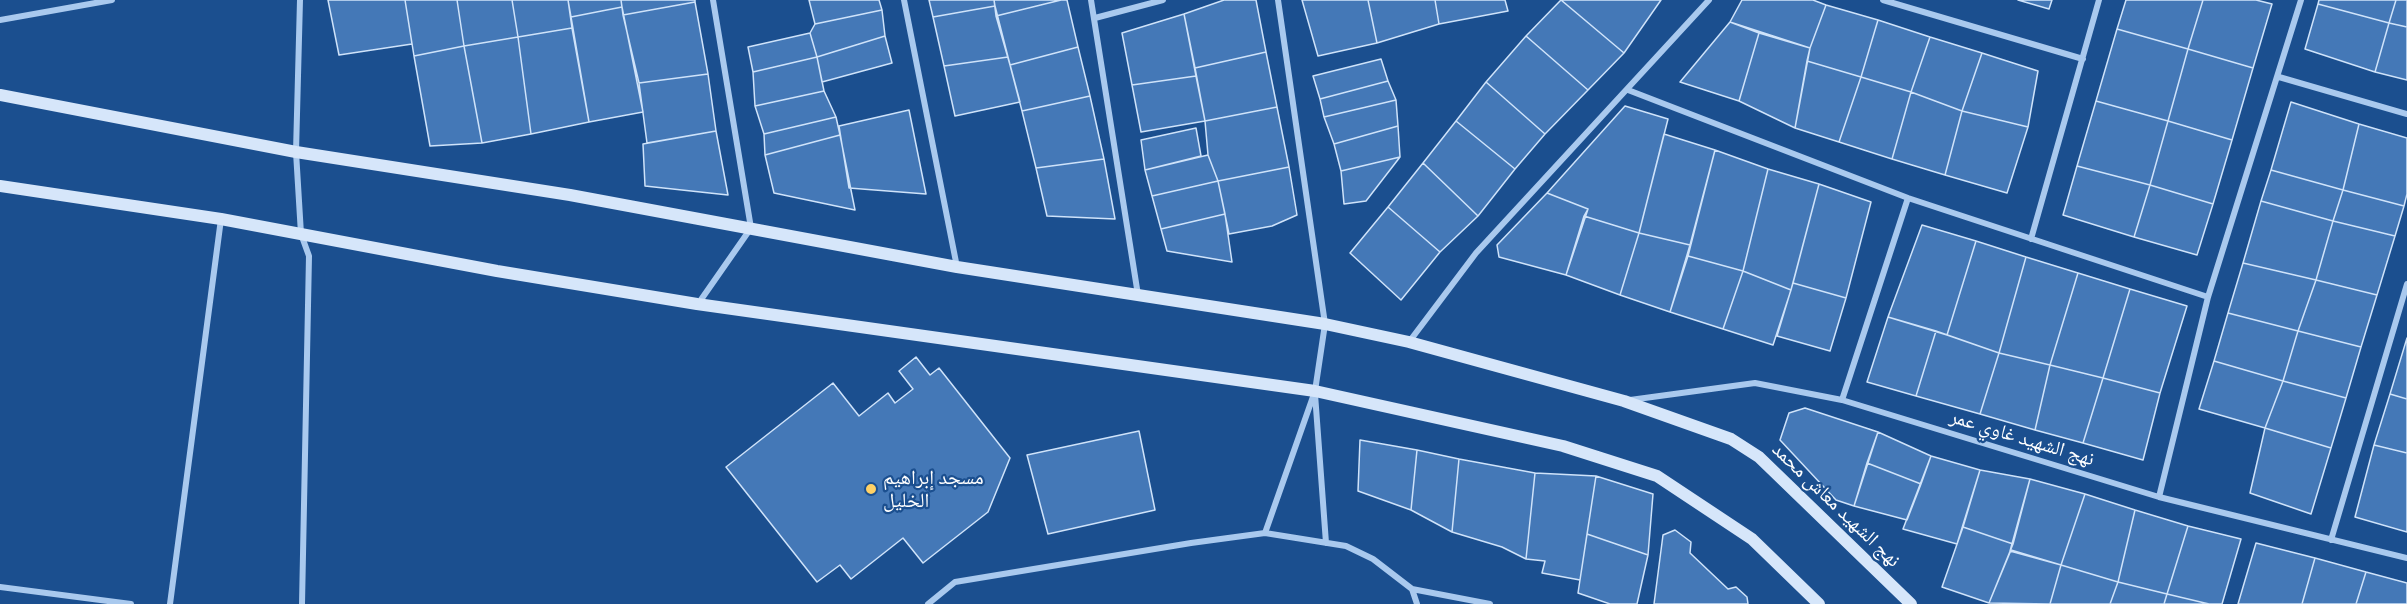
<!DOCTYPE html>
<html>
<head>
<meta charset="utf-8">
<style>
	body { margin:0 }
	canvas { display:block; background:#1b4f8f }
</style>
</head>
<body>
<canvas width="2407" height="604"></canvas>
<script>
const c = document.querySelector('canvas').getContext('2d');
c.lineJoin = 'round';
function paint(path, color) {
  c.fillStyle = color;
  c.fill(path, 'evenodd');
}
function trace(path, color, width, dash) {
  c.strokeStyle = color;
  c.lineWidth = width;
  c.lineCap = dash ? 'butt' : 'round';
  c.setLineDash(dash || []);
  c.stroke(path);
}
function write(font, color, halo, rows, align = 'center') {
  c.font = font + ' Cabin,"Noto Naskh Arabic",sans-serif';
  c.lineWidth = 4.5;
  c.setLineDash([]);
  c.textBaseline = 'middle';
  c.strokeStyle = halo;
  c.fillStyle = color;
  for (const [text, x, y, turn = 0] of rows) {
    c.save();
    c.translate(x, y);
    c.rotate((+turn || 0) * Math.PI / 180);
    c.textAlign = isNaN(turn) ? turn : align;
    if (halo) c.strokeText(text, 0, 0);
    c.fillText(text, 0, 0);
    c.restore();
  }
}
const building = new Path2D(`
	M328,0H405L412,44L339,55Z
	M405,0H457L464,46L414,56Z
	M457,0H512L518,37L464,46Z
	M512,0H568L572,28L518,37Z
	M568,0H621L622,7L571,17Z
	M621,0H695V2L623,15Z
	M809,0H879L882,10L815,24Z
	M929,0H994L995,6L933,17Z
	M994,0H1061L996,16Z
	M1061,0H1067L1078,47L1010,65L996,16Z
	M1224,0H1256L1266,52L1195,68L1184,14Z
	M1302,0H1368L1377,43L1318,56Z
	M1368,0H1435L1439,24L1377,43Z
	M1435,0H1505L1508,11L1439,24Z
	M1561,0L1624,53L1588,90L1526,36Z
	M1561,0H1661L1624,53Z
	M1742,0H1813L1826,5L1810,48L1730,22Z
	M2018,0H2052L2049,9Z
	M2126,0H2203L2188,49L2117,29Z
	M2203,0H2256L2272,4L2253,68L2188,49Z
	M2319,0H2396L2389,23L2318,4Z
	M2396,0H2407V27L2389,23Z
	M695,2L708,74L639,83L623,15Z
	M2318,4L2389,23L2375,72L2305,49Z
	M1826,5L1878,20L1861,77L1807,61L1810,48Z
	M995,6L1008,57L944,66L933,17Z
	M622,7L643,112L589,122L571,17Z
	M882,10L885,36L817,57L810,33L815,24Z
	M1184,14L1196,76L1132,85L1122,33Z
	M1878,20L1930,37L1911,92L1861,77Z
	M1730,22L1759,33L1739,101L1680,82Z
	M2389,23L2407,27V80L2375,72Z
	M572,28L589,122L531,134L518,37Z
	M2117,29L2188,49L2168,121L2096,101Z
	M810,33L817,57L753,72L748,47Z
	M1759,33L1810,48L1795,128L1739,101Z
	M885,36L892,63L822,82L817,57Z
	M1526,36L1588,90L1545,134L1486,82Z
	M518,37L531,134L482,143L464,46Z
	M1930,37L1982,53L1962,111L1911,92Z
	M464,46L482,143L430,146L414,56Z
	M1078,47L1090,96L1022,111L1010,65Z
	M2188,49L2253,68L2232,140L2168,121Z
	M1266,52L1277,107L1205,121L1195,68Z
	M1982,53L2038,71L2028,127L1962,111Z
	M817,57L824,91L755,106L753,72Z
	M1008,57L1020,102L955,116L944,66Z
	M1381,59L1388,81L1320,99L1313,76Z
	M1807,61L1861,77L1839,142L1795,128Z
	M708,74L716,131L647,143L639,83Z
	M1196,76L1205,121L1141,132L1132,85Z
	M1861,77L1911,92L1892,159L1839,142Z
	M1388,81L1396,100L1324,117L1320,99Z
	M1486,82L1545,134L1515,169L1456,121Z
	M824,91L836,117L764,134L755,106Z
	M1911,92L1962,111L1945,175L1892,159Z
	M1090,96L1104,159L1036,168L1022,111Z
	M1396,100L1398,126L1334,144L1324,117Z
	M2096,101L2168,121L2150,185L2077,166Z
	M2291,102L2359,124L2343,190L2271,170Z
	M1625,106L1668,119L1639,233L1584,216L1588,209L1547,193Z
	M1277,107L1289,167L1218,181L1208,155L1205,121Z
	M909,110L926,194L849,188L839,126Z
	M1962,111L2028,127L2007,193L1945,175Z
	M836,117L840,135L765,155L764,134Z
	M1456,121L1515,169L1478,216L1423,163Z
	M2168,121L2232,140L2213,204L2150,185Z
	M2359,124L2407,138V194L2404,206L2343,190Z
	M1398,126L1400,157L1341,171L1334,144Z
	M1196,128L1201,156L1145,170L1141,140Z
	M716,131L728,195L645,186L643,144Z
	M1664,134L1715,150L1690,245L1639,233Z
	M840,135L855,210L774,193L765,155Z
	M1715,150L1768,169L1743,271L1688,256Z
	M1208,155L1218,181L1152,196L1145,170Z
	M1400,157L1366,201L1344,204L1341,171Z
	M1104,159L1115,219L1047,216L1036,168Z
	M1423,163L1478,216L1440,252L1388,207Z
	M2077,166L2150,185L2134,237L2063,215Z
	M1289,167L1297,215L1272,226L1229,234L1218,181Z
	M1768,169L1819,184L1791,290L1743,271Z
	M2271,170L2343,190L2333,221L2261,201Z
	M1218,181L1225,214L1161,229L1152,196Z
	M1819,184L1871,202L1846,298L1793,283Z
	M2150,185L2213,204L2197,255L2134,237Z
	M2343,190L2404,206L2395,236L2333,221Z
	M1547,193L1588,209L1566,275L1499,257L1497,245Z
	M2261,201L2333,221L2316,280L2243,263Z
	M1388,207L1440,252L1401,300L1350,253Z
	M1225,214L1232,262L1167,251L1161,229Z
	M1584,216L1639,233L1620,295L1566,275Z
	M2333,221L2395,236L2377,295L2316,280Z
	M1922,225L1976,241L1947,335L1888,317Z
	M1639,233L1690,245L1670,312L1620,295Z
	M1976,241L2026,257L1999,353L1947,335Z
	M1688,256L1743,271L1723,329L1670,312Z
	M2026,257L2078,273L2050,365L1999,353Z
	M2243,263L2316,280L2298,331L2228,313Z
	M1743,271L1791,290L1773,345L1723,329Z
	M2078,273L2130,289L2103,378L2050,365Z
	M2316,280L2377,295L2361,347L2298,331Z
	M1793,283L1846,298L1830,351L1777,336Z
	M2130,289L2187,306L2160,393L2103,378Z
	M2228,313L2298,331L2283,381L2214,361Z
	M1888,317L1936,331L1916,396L1867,382Z
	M1936,331L1999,353L1980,414L1916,396Z
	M2298,331L2361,347L2346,398L2283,381Z
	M2407,338V399L2390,394Z
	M1999,353L2050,365L2035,430L1980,414Z
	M916,357L930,375L939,368L1010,458L988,512L923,563L903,538L851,579L840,565L817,582L726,467L833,383L859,416L888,393L895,403L913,389L899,371Z
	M2214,361L2283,381L2265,428L2199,409Z
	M2050,365L2103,378L2083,443L2035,430Z
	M2103,378L2160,393L2143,460L2083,443Z
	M2283,381L2346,398L2331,448L2265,428Z
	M2390,394L2407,399V453L2374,445Z
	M1805,408L1878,432L1854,506L1836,500L1780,440L1789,413Z
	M2265,428L2331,448L2311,514L2250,493Z
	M1139,431L1155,510L1048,534L1027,455Z
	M1878,432L1931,456L1921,484L1867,463Z
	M1360,440L1417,450L1411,510L1358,491Z
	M2374,445L2407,453V532L2355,517Z
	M1417,450L1459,459L1452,532L1411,510Z
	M1931,456L1980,470L1957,544L1903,529Z
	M1459,459L1535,473L1526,559L1502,547L1452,532Z
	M1867,463L1921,484L1907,520L1854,506Z
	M1980,470L2030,479L2013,544L1963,527Z
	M1535,473L1596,476L1580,580L1542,573L1545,561L1526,559Z
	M1596,476L1653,494L1648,555L1587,534Z
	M2030,479L2085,494L2061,565L2010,551Z
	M2085,494L2135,510L2118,582L2061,565Z
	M2135,510L2188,526L2167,594L2118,582Z
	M2188,526L2241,539L2222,604H2209L2167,594Z
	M1963,527L2013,544L1989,603L1942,587Z
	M1675,530L1691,542L1690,553L1728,589L1736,587L1747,597L1748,604H1654L1663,535Z
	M1587,534L1648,555L1637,604H1610L1578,593Z
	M2256,543L2315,558L2302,604H2238Z
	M2011,550L2061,565L2050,604L1989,603Z
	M2315,558L2366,572L2356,604H2302Z
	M2061,565L2118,582L2110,604H2050Z
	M2366,572L2407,583V604H2356Z
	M2118,582L2167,594L2164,604H2110Z
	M2167,594L2209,604H2164Z`);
paint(building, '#4478b7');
trace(building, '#cfe3fa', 1.5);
trace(new Path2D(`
	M300,0L296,152L301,234L309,256L302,604
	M904,0L957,267
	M1091,0L1138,295
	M1883,0L2083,59
	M1095,18L1163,0
	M0,20L112,0
	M2279,77L2407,114
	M1628,90L1908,198L2208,297
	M2031,239L2099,0
	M698,304L751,228L713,0
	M1409,342L1476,253L1709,0
	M1315,394L1326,543
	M1630,400L1755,383L1842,400L2159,497L2407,558
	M1842,400L1908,198
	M2159,497L2208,297L2301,0
	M1265,533L1315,391L1325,324L1278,0
	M2331,540L2407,284
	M0,587L131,604
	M1412,589L1490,604
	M170,604L221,219
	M928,604L955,582L1191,543L1265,533L1346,546L1373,559L1412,589L1417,604`), '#a9c9ee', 6);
trace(new Path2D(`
	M0,95L296,152L570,195L957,267L1325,324L1409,342L1624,401L1731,439L1759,457L1911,604
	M0,186L221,219L497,271L697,304L1315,391L1563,446L1657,476L1752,539L1819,604`), '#d6e6fa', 12);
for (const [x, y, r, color] of [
	[871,489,6,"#ffd166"]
]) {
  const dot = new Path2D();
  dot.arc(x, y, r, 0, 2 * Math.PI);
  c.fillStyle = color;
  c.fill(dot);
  trace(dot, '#1b4f8f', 2);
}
write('20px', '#fff', '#1b4f8f', [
	["نهج الشهيد غاوي عمر",2022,438,17],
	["نهج الشهيد معاش محمد",1836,505,44]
]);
write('20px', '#fff', '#1b4f8f', [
	["مسجد إبراهيم",883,478],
	["الخليل",883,501]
], 'left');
</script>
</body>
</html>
